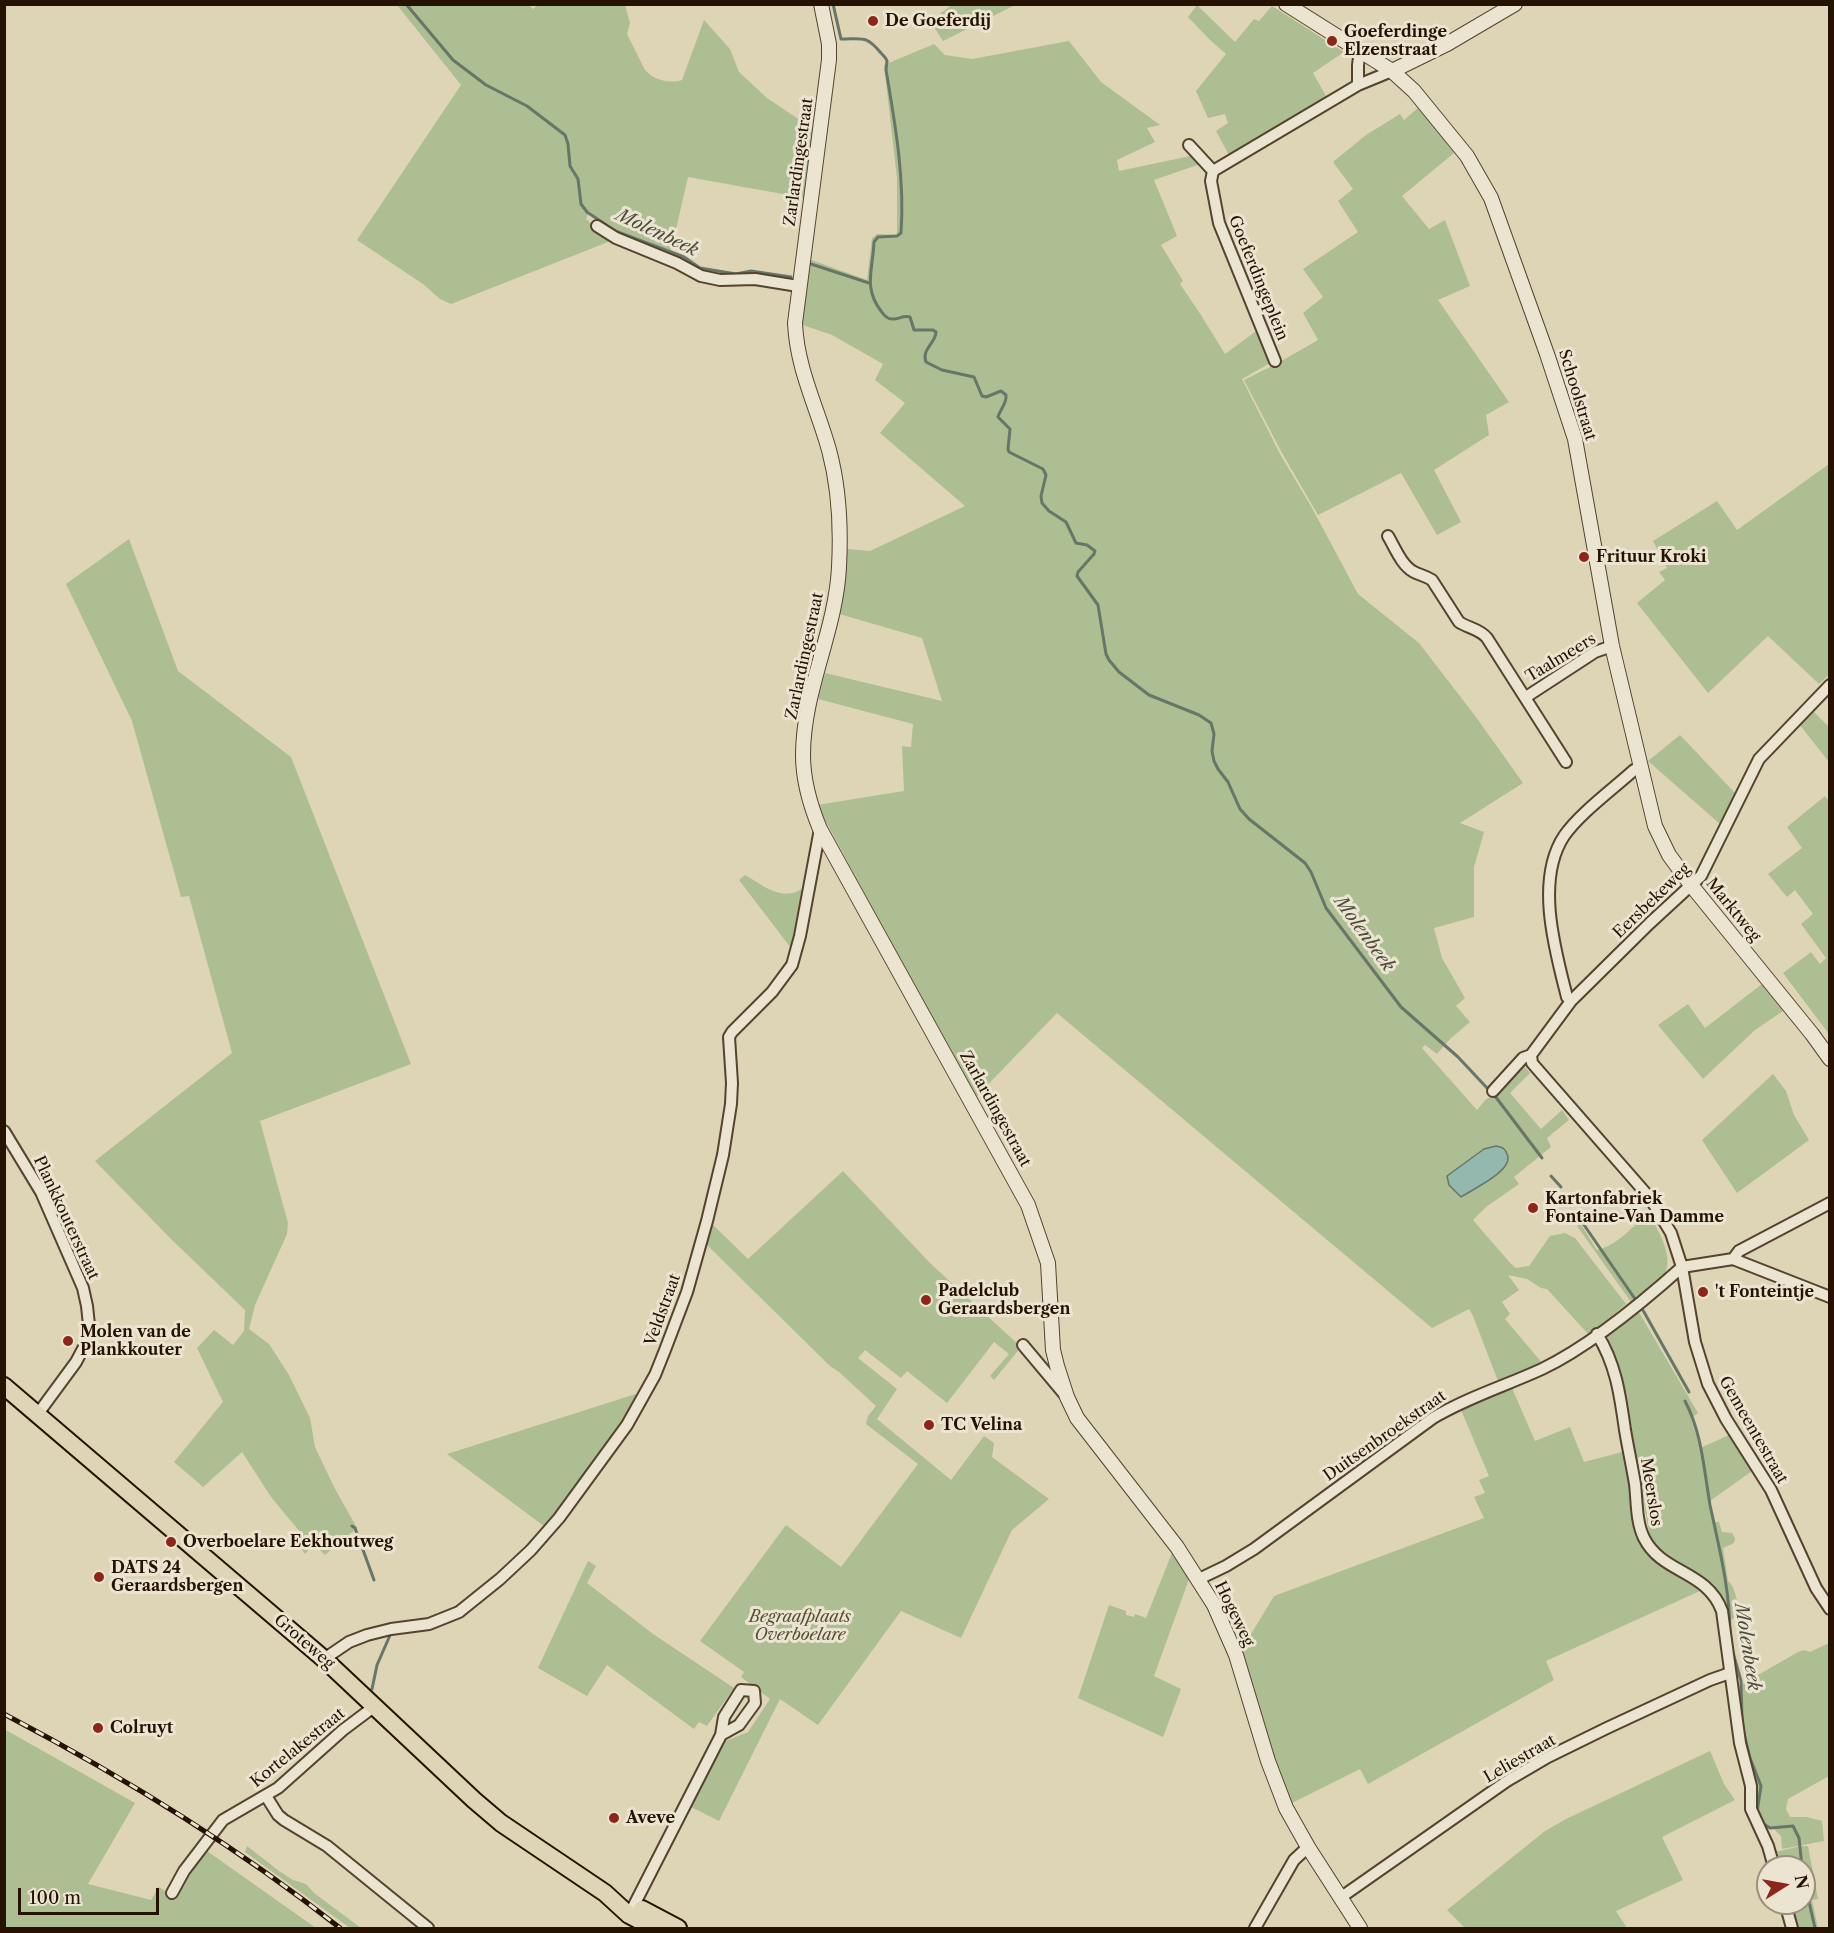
<!DOCTYPE html>
<html>
<head>
<meta charset="utf-8">
<style>
	body { margin:0 }
	#map { position:relative; width:1834px; height:1933px; overflow:hidden; background:#ded5b7; font-family:"Libre Caslon Text",serif }
	canvas { display:block }
	.frame { position:absolute; inset:0; border:6px solid #261200; pointer-events:none }
	.north { position:absolute; left:1756px; top:1855px; width:60px; height:60px; box-sizing:border-box; background:#eae4d0; border:2px solid #9c907d; border-radius:50%; rotate:79deg; font-size:16px; font-weight:700; line-height:24px; text-align:center; color:#261200 }
	.north::after { content:''; display:block; margin:auto; width:21px; height:27px; background:#8f2418; clip-path:polygon(50% 0,100% 100%,50% 72%,0 100%) }
	.scale { position:absolute; left:18px; top:1888px; width:141px; height:27px; box-sizing:border-box; border:3px solid #261200; border-top:0; padding-left:8px; font-size:18px; line-height:21px; white-space:nowrap; color:#261200; -webkit-text-stroke:4px #eae4d0; paint-order:stroke }
</style>
</head>
<body>
<div id="map">
<canvas width="1834" height="1933"></canvas>
<div class="frame"></div>
<div class="north">N</div>
<div class="scale">100 m</div>
</div>
<script>
const c = document.querySelector('canvas').getContext('2d');
c.lineJoin = 'round';
function paint(path, color) {
  c.fillStyle = color;
  c.fill(path, 'evenodd');
}
function trace(path, color, width, dash) {
  c.strokeStyle = color;
  c.lineWidth = width;
  c.lineCap = dash ? 'butt' : 'round';
  c.setLineDash(dash || []);
  c.stroke(path);
}
function write(font, color, halo, rows, align = 'center') {
  c.font = font + ' "Libre Caslon Text",serif';
  c.lineWidth = 6;
  c.setLineDash([]);
  c.textBaseline = 'middle';
  c.strokeStyle = halo;
  c.fillStyle = color;
  for (const [text, x, y, turn = 0] of rows) {
    c.save();
    c.translate(x, y);
    c.rotate((+turn || 0) * Math.PI / 180);
    c.textAlign = isNaN(turn) ? turn : align;
    if (halo) c.strokeText(text, 0, 0);
    c.fillText(text, 0, 0);
    c.restore();
  }
}
paint(new Path2D(`
	M528,4L533,9L538,5H625L630,23L627,34L645,70C654,80 669,84 682,80L704,20L730,49L739,72L767,98L813,129L805,198L688,177L670,255C649,247 596,234 590,211L586,219L605,235L608,242L451,304L440,299L423,284L357,240L461,85L397,5Z
	M953,4H1015V5L943,41L930,21Z
	M1197,5L1235,42L1254,19L1259,21L1272,6L1344,52L1313,73L1326,96L1230,157L1216,131L1228,123L1225,114L1208,118L1196,91L1226,54L1210,40L1188,17Z
	M1069,41L1101,82L1160,125L1147,128L1155,142L1117,160L1119,171L1195,155L1203,163L1154,180L1177,236L1161,245L1183,281L1180,284L1201,315L1225,354L1259,329L1272,362L1242,379L1280,454L1312,508L1358,594L1419,643L1476,717L1523,783L1460,823L1484,832L1474,867V917L1434,928L1442,958L1465,998L1456,1006L1470,1022L1450,1039L1437,1054L1425,1045L1422,1048L1477,1110L1486,1099L1491,1097L1521,1063L1530,1073L1510,1093L1541,1129L1562,1110L1569,1120L1547,1138L1551,1147L1514,1177L1519,1184L1486,1207L1473,1220L1511,1264L1516,1268L1529,1266L1550,1236L1565,1233L1575,1238L1626,1304L1589,1335L1547,1289L1541,1288L1527,1279L1508,1275L1519,1290L1502,1302L1510,1314L1505,1319L1543,1364L1498,1381L1473,1316L1469,1309L1432,1328L1057,1013L975,1098L817,805L904,791L902,746L911,747L913,724L818,699L825,673L942,701L922,638L839,614L845,581L847,549L870,551L965,506L880,433L905,403L875,380L883,364L832,335L800,324L809,259L867,280L872,238L877,234L897,235V178L884,65L934,44L945,55L972,59ZM1484,1149L1481,1183L1461,1196L1460,1166Z
	M1419,107L1454,153L1402,196L1429,229L1445,220L1470,286L1438,300L1509,402L1486,415L1489,435L1434,470L1461,522L1437,535L1401,473L1318,515L1282,453L1244,380L1278,363L1318,340L1303,313L1323,297L1303,269L1358,232L1338,201L1353,189L1333,162L1366,135L1400,114L1404,120Z
	M1829,464V675L1819,684L1768,636L1708,693L1637,603L1665,580L1659,572L1667,568L1653,541L1717,501L1737,530Z
	M129,539L178,671L291,757L411,1064L260,1121L288,1223L287,1234L255,1305L249,1329L269,1344L289,1375L310,1418L315,1447L334,1487L357,1528L325,1555L314,1544L305,1554L295,1539L301,1533L271,1497L242,1452L203,1487L174,1462L223,1402L197,1348L214,1330L233,1345L244,1331L245,1310L171,1239L95,1161L232,1053L189,896L181,897L132,721L66,584Z
	M1813,711L1829,727V762L1799,724Z
	M1680,735L1735,793L1720,824L1648,761Z
	M1825,796L1830,802L1829,1034L1783,973L1811,952L1820,964L1826,958L1801,924L1813,914L1795,890L1787,897L1768,874L1802,848L1787,827Z
	M745,875C767,888 785,904 807,885L794,952L739,880Z
	M1762,984L1783,1011L1755,1030L1703,1079L1658,1025L1688,1004L1705,1028Z
	M1773,1074L1786,1091L1794,1115L1809,1140L1737,1193L1702,1140Z
	M843,1171L930,1263L1021,1347L994,1380L990,1376L1009,1354L994,1342L947,1403L907,1371L901,1378L865,1350L858,1358L897,1389L877,1419L951,1480L984,1436L994,1443L992,1457L1049,1499L1012,1530L961,1638L901,1611L818,1725L780,1699L719,1821L691,1807L723,1742L748,1732L770,1699L741,1677L744,1672L700,1641L786,1525L841,1567L918,1464L866,1424L868,1416L876,1406L839,1372L830,1366L705,1243L711,1223L748,1259Z
	M1648,1213C1658,1230 1678,1261 1661,1279C1652,1287 1640,1294 1631,1302L1577,1226L1580,1223L1597,1250C1618,1245 1632,1227 1648,1213Z
	M1637,1309L1698,1413L1691,1418L1700,1448L1729,1435L1752,1471L1710,1501L1714,1522H1719L1722,1532L1732,1533L1735,1538L1734,1543L1723,1548L1728,1581C1738,1589 1734,1605 1745,1613L1728,1621L1723,1600L1715,1589L1697,1572L1677,1565L1660,1555L1649,1532L1620,1375L1607,1339L1609,1334Z
	M649,1374L624,1428L548,1529L447,1454L639,1393Z
	M1512,1388L1535,1441L1570,1427L1584,1462L1626,1451L1651,1556L1667,1569L1702,1590L1546,1661L1554,1680L1368,1784L1360,1769L1292,1803L1272,1752L1242,1649L1274,1596L1484,1518L1474,1497L1485,1493L1479,1480L1489,1476L1461,1410Z
	M1172,1553L1189,1579L1154,1676L1181,1689L1163,1737L1078,1698L1109,1605L1126,1611V1615L1134,1617L1135,1614L1146,1618Z
	M588,1561L596,1566L587,1583L653,1634L734,1688L707,1726L699,1722L694,1729L607,1665L587,1696L538,1668Z
	M1829,1643V1776L1788,1799L1786,1809L1790,1817H1807L1822,1821L1824,1841L1782,1849L1781,1836L1774,1829L1765,1828L1756,1818L1755,1781L1744,1738L1739,1686L1798,1652L1804,1650L1810,1652Z
	M4,1729L135,1803L88,1884L151,1900L159,1887L176,1898L182,1885L207,1851L316,1928H5Z
	M1710,1751L1724,1784L1735,1800L1662,1837L1683,1880L1616,1911L1627,1928H1465L1447,1910L1545,1831L1566,1819Z
	M247,1846L279,1871L293,1880L306,1884L314,1893L361,1928H350L245,1852Z
	M1801,1846H1808L1818,1899L1812,1900L1818,1928H1795L1787,1903H1804V1867H1776L1771,1853Z`), '#adbe92');
const water = new Path2D(`
	M1496,1146C1502,1147 1505,1148 1507,1154C1515,1170 1473,1189 1461,1197L1449,1185L1447,1176L1484,1149Z`);
paint(water, '#93b9af');
trace(water, '#677669', 1.5);
trace(new Path2D(`
	M406,4L453,60L486,85L527,106L565,135L568,144L570,166L578,179L581,204L587,212L615,231L684,257L700,268L736,274L751,271L791,277
	M833,4L841,39C863,39 866,35 881,53C884,56 886,58 887,61L886,70C895,123 905,179 901,233L897,236L878,237L874,242C873,269 863,288 881,311C883,314 887,319 892,319C898,320 903,315 910,317L914,330H933L936,332C936,343 921,349 926,362L942,370L974,377L982,396L986,397L1001,391L1006,395C1007,404 1000,409 998,417L1010,429L1008,449L1009,452L1043,469L1046,475L1041,496L1042,503L1049,511L1066,522L1076,543L1087,545L1095,551L1094,554L1078,572L1077,576L1098,605L1106,654L1109,660L1119,672L1149,695L1199,715L1211,723L1214,734L1212,751L1214,761L1218,769L1228,782L1240,809L1249,819L1305,863L1311,872L1326,908L1401,1007L1458,1057L1488,1089
	M811,264L869,283
	M1495,1096L1542,1158
	M1551,1176L1561,1187
	M1582,1222L1644,1312L1689,1392
	M1685,1401C1702,1433 1704,1470 1710,1505C1719,1547 1730,1590 1730,1634
	M352,1526L355,1528L374,1580
	M1732,1649L1741,1681L1742,1719
	M372,1689L377,1665L391,1633
	M1743,1729L1750,1758L1761,1786L1757,1812
	M1762,1823L1770,1828L1793,1826L1799,1838L1802,1867
	M1804,1880L1815,1928`), '#677669', 3);
const minor = new Path2D(`
	M1358,85V65L1360,50
	M1189,145L1213,171L1211,181L1219,223L1275,361
	M1213,171L1358,85L1392,71
	M597,226L616,238L677,263L701,276L720,280L755,279L798,286
	M1388,536C1395,548 1402,566 1414,572C1420,575 1426,576 1432,580L1459,622C1468,628 1480,629 1487,638L1566,762
	M1526,697L1595,652L1612,646
	M1571,1001L1567,997C1555,950 1535,880 1564,836C1579,814 1613,789 1634,770L1641,767
	M1531,1055L1532,1063L1650,1198L1671,1233L1682,1267L1695,1342L1708,1384L1726,1419L1771,1490L1816,1588L1830,1609
	M1493,1091L1523,1058L1531,1055L1571,1001L1650,923L1701,876L1759,759L1830,685
	M4,1131L41,1192L83,1288L87,1306L89,1325L85,1345L76,1362L37,1415
	M1733,1259L1739,1251L1830,1203
	M1682,1267L1733,1259L1830,1297
	M1597,1334C1616,1364 1620,1395 1625,1430C1628,1448 1632,1466 1635,1484C1637,1501 1636,1522 1644,1538C1662,1574 1707,1570 1722,1611L1740,1743L1751,1786V1809L1768,1846L1774,1867
	M1023,1345L1065,1395
	M1199,1579L1226,1566L1254,1549L1433,1418C1468,1397 1505,1386 1542,1369C1588,1347 1644,1301 1682,1267
	M324,1659L349,1642L367,1635L391,1629L429,1624L459,1612L500,1579L531,1550L559,1518L627,1425L655,1375L665,1350L687,1292L707,1221L723,1155L731,1104L732,1083L729,1037L732,1032L772,992L792,965L800,936L820,829
	M266,1796L278,1815L284,1820L327,1846L428,1928
	M172,1893L184,1871L223,1820L278,1788L343,1730L375,1706
	M1340,1898L1507,1781L1548,1757L1607,1728L1710,1680L1730,1673
	M1785,1903L1792,1928
	M629,1915L721,1735L739,1725L755,1703L754,1691L741,1690L724,1717L721,1735
	M1255,1928L1294,1860L1308,1847`);
const tertiary = new Path2D(`
	M821,4L829,44V60L795,323C797,369 817,407 829,450C839,487 841,530 839,567C836,631 803,690 803,755C803,781 810,805 820,829L1028,1205L1048,1263L1053,1350L1057,1366L1067,1397L1077,1418L1177,1547L1214,1605L1236,1655L1268,1761L1286,1808L1308,1847L1360,1928
	M1286,4L1392,71L1414,91L1467,156L1491,198L1547,354L1575,439L1612,646L1655,826L1669,855L1691,885L1812,1034L1830,1059
	M1392,71L1447,44L1515,4`);
const primary = new Path2D(`
	M4,1386L324,1659L474,1800L501,1823L605,1893L629,1915L654,1928
	M642,1909L678,1928`);
trace(minor, '#54432e', 14);
trace(tertiary, '#54432e', 16);
trace(primary, '#261200', 20);
trace(minor, '#eae4d0', 10);
trace(tertiary, '#eae4d0', 14);
trace(primary, '#ded5b7', 16);
const rail = new Path2D(`
	M4,1714C122,1776 236,1846 340,1928`);
trace(rail, '#261200', 5);
trace(rail, '#eae4d0', 3, [9]);
for (const [x, y, r, color] of [
	[873,21,6,"#8f2418"],
	[1332,41,6,"#8f2418"],
	[1584,557,6,"#8f2418"],
	[1533,1208,6,"#8f2418"],
	[1703,1292,6,"#8f2418"],
	[926,1300,6,"#8f2418"],
	[68,1341,6,"#8f2418"],
	[929,1425,6,"#8f2418"],
	[171,1542,6,"#8f2418"],
	[99,1577,6,"#8f2418"],
	[98,1728,6,"#8f2418"],
	[614,1818,6,"#8f2418"]
]) {
  const dot = new Path2D();
  dot.arc(x, y, r, 0, 2 * Math.PI);
  c.fillStyle = color;
  c.fill(dot);
  trace(dot, '#eae4d0', 2);
}
write('bold 16px', '#261200', '#eae4d0', [
	["De Goeferdij",885,21],
	["Goeferdinge",1344,32],
	["Elzenstraat",1344,50],
	["Frituur Kroki",1596,557],
	["Kartonfabriek",1545,1199],
	["Fontaine-Van Damme",1545,1217],
	["Padelclub",938,1291],
	["Geraardsbergen",938,1309],
	["'t Fonteintje",1715,1292],
	["Molen van de",80,1332],
	["Plankkouter",80,1350],
	["TC Velina",941,1425],
	["Overboelare Eekhoutweg",183,1542],
	["DATS 24",111,1568],
	["Geraardsbergen",111,1586],
	["Colruyt",110,1728],
	["Aveve",626,1818]
], 'left');
write('16px', '#261200', '#eae4d0', [
	["Zarlardingestraat",799,162,-82],
	["Goeferdingeplein",1258,278,68],
	["Schoolstraat",1577,395,73],
	["Zarlardingestraat",805,656,-78],
	["Taalmeers",1561,658,-31],
	["Eersbekeweg",1652,901,-44],
	["Marktweg",1733,910,51],
	["Zarlardingestraat",995,1109,61],
	["Plankkouterstraat",66,1218,65],
	["Veldstraat",663,1310,-70],
	["Gemeentestraat",1753,1430,60],
	["Duitsenbroekstraat",1385,1436,-35],
	["Meerslos",1651,1492,81],
	["Hogeweg",1234,1614,64],
	["Groteweg",304,1642,41],
	["Kortelakestraat",298,1748,-39],
	["Leliestraat",1520,1759,-30]
]);
write('italic 16px', '#554e33', '#eae4d0', [
	["Begraafplaats",800,1617],
	["Overboelare",800,1635]
]);
write('italic 18px', '#4c4c3d', '#eae4d0', [
	["Molenbeek",657,233,25],
	["Molenbeek",1364,934,54],
	["Molenbeek",1747,1647,81]
]);
</script>
</body>
</html>
